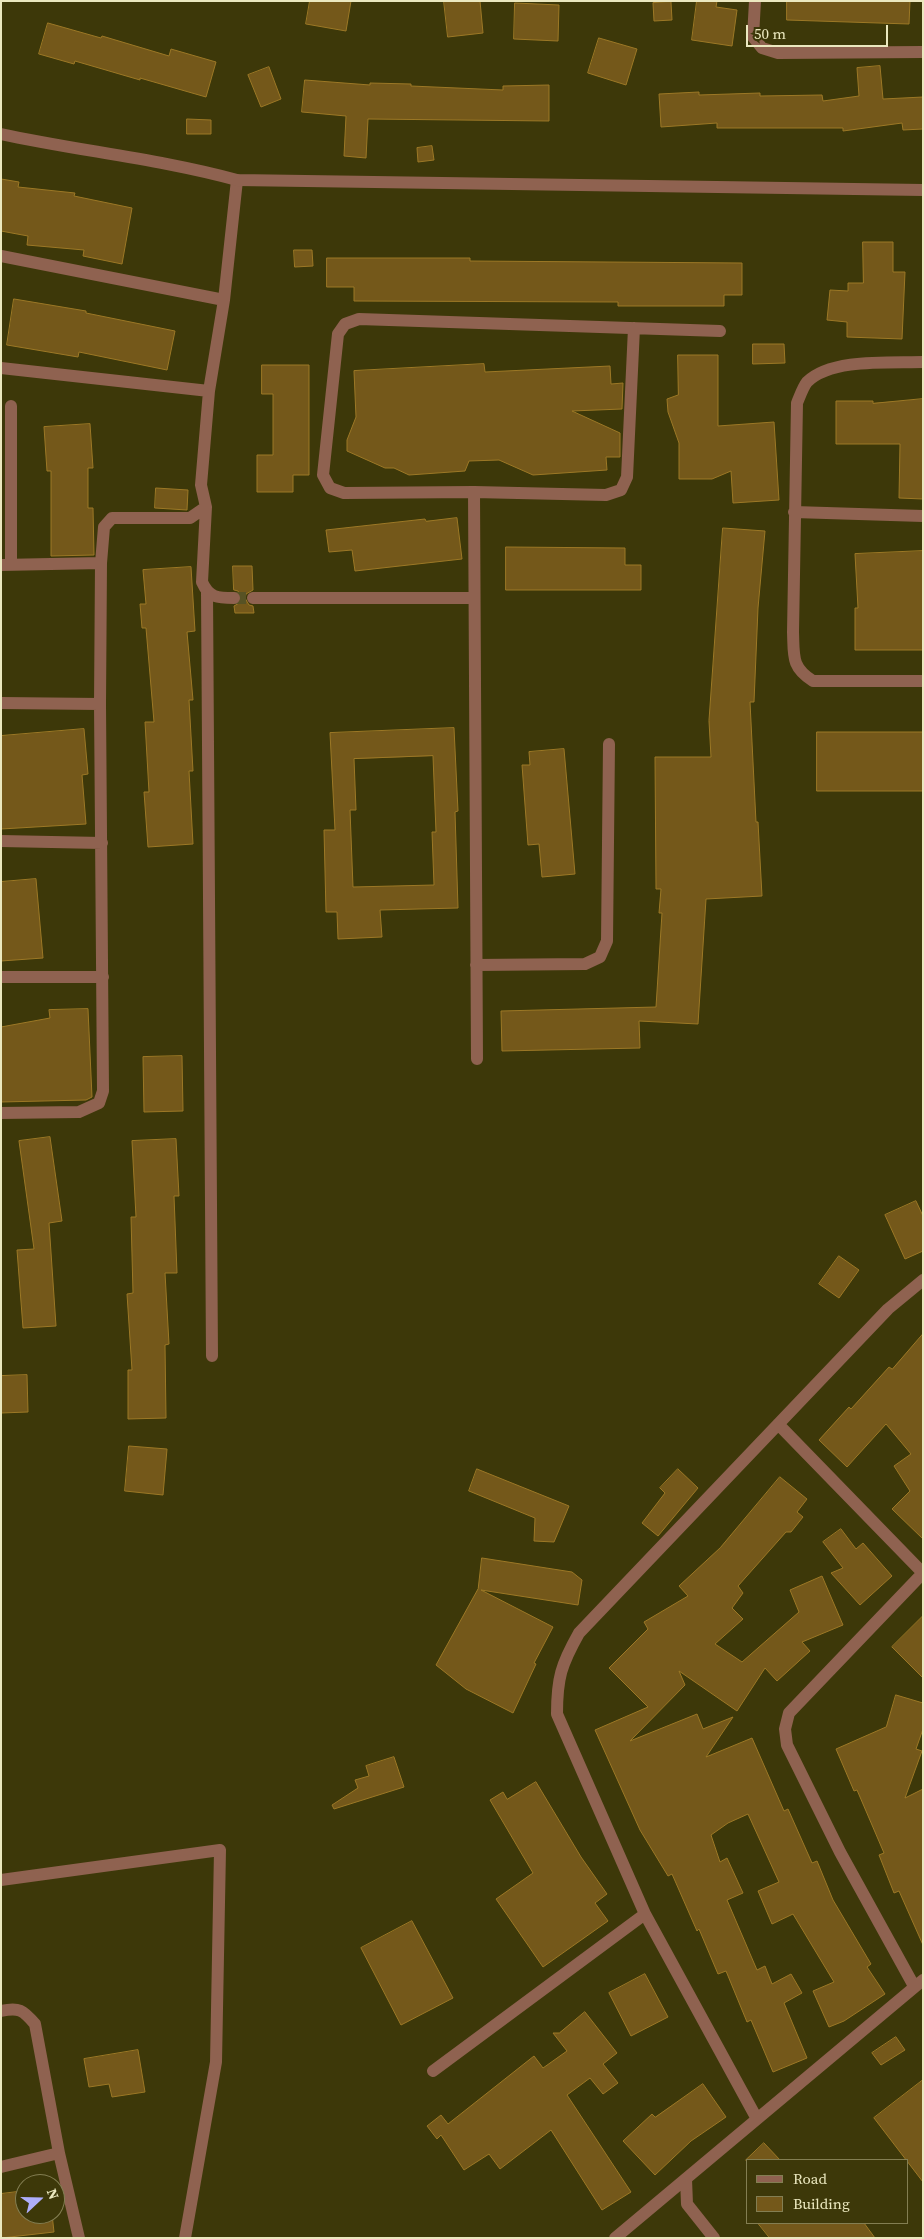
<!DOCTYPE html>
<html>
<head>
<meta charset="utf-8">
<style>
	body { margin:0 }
	#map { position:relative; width:924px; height:2239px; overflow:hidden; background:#3d3809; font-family:"Source Serif 4",serif }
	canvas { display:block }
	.frame { position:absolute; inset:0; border:2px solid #ebe8bf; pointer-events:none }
	.legend { position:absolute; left:746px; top:2159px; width:162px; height:65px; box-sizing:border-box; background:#3d3809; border:1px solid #837e52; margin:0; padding:6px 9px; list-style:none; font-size:15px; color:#ebe8bf }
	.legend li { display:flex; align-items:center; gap:10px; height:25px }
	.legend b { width:25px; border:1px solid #837e52 }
	.north { position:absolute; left:15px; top:2174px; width:50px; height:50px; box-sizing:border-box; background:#3d3809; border:1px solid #837e52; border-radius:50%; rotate:69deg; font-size:14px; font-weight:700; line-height:20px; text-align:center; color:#ebe8bf }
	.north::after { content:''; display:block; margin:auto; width:18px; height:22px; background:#aeaefb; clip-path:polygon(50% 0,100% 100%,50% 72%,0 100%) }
	.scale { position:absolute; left:746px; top:25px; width:142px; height:22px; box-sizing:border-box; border:2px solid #ebe8bf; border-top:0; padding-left:6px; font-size:15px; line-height:18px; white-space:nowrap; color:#ebe8bf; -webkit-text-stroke:4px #3d3809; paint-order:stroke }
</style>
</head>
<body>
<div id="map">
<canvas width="924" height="2239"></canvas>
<div class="frame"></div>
<ul class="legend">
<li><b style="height:6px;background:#8f6250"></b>Road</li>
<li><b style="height:14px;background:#74581a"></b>Building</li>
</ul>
<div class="north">N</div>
<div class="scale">50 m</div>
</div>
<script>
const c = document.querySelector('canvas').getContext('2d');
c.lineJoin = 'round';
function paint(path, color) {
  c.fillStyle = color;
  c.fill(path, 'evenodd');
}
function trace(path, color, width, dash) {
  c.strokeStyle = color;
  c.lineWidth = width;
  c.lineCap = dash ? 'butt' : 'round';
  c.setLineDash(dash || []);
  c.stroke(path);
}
const building = new Path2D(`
	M310,1H351L346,31L306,24Z
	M444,1H480L483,33L448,37Z
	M697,1H717L716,7L737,10L732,46L692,40Z
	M787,1H910L909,24L787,20Z
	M671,2L672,20L654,21L653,3Z
	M515,3L559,5L558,41L514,39Z
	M48,23L101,38L102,36L169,56L171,49L216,62L206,97L140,78V80L75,61L74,64L39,54Z
	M599,38L637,49L626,85L588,73Z
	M880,66L883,99L923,97V129L903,130L902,123L843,131V128H717V123L661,127L659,94L699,92V95L760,93V96L822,95L823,101L859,96L857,68Z
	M269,67L281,99L261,107L248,75Z
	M305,80L370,85V83L411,84V86L503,90V86L549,85V121L368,119L366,158L344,156L346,116L302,112Z
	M187,119L211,120V134H187Z
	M432,146L434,160L418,162L417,148Z
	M1,179L19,182L18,187L75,193L74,196L132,208L122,264L83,256L84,250L27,245L28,236L1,231Z
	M863,242H893V272H905L902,339L847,337V322L827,320L830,290L848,291V283H863Z
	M294,250H312L313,266L295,267Z
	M327,258H470V261L742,263V295H724V306H618V302L354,301V287H327Z
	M14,299L86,311V313L175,331L167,370L79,352L78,357L7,345Z
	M753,344H784L785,363L753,364Z
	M678,355H718V426L774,422L779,500L733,503L731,471L712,479H679V443L668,412L667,399L678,395Z
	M484,364L485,372L610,366L611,384L623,383L622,409L572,411L620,433V457H606L607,470L533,475L499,460L469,461L465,471L409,475L394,468H385L347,451V440L356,417L354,371Z
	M262,365H309V475H293V492H257V455H273V394H262Z
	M923,399V499L899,498L900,444H836V401H873V403Z
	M90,424L93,468H88V508H93L94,555L51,556V471H47L44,427Z
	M156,488L188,490L187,510L155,508Z
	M457,518L462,559L355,571L352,550L329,552L326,530L425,519L426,521Z
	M723,528L765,531L758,608L754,702H750L756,822H758L762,896L706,899L698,1024L639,1021L640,1048L502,1051L501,1011L656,1007L662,913H659L661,889H656L655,757H711L709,721Z
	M506,547L625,548V565H641V590H506Z
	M923,551V650H855V608H858L855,554Z
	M233,566H252L253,590L246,594L245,598L249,605L253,606L254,613H235L234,606L241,602L242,598L238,591L234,590Z
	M191,567L195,631L187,632L193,700H189L193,771H189L193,844L148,847L144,792H149L145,722H154L146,628H142L140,604H146L143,570Z
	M454,728L458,811L455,812L458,908L380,910L382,937L338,939L337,912H326L324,830H335L330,733ZM433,756L436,832H432L434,885L353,887L350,810H356L354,759Z
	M84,729L88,774L82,775L86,824L1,829V736Z
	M817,732H923V791H817Z
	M564,749L575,874L542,877L539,844L528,845L522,765H530L529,752Z
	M36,879L43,958L1,961V882Z
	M88,1009L92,1097L86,1100L1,1102V1027L50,1018L49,1010Z
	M182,1056L183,1111L144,1112L143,1057Z
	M50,1137L62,1221L49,1223L56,1326L23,1328L17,1250L34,1249L19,1141Z
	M176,1139L179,1196H174L177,1273H165L169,1344L165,1345L166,1418L128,1419V1370H132L127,1294L133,1293L131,1217H136L132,1141Z
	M916,1201L923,1216V1251L905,1259L885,1215Z
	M839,1256L859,1270L839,1298L819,1284Z
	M923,1334V1539L892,1509L910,1491L894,1466L911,1454L886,1424L847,1467L819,1440L849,1407L851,1409L889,1367L892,1369Z
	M27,1375L28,1412L1,1413V1376Z
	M129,1446L167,1449L163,1495L125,1491Z
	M477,1469L569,1506L554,1542L534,1541L535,1518L469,1491Z
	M678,1469L698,1488L658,1536L642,1523L665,1493L660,1488Z
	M780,1477L807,1499L797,1512L803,1517L791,1532H786L738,1586L743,1593L732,1608L743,1619L715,1644L742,1662L799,1612L790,1590L822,1576L843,1625L802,1642L810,1651L777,1681L765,1668L737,1711L679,1671L685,1685L630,1741L697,1714L703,1729L733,1717L706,1757L752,1738L784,1811L788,1809L812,1863L817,1861L833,1900L871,1964L867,1967L885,1994L844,2021L829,2027L813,1991L834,1982L793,1914L772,1924L758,1891L779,1882L748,1814L728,1823L711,1835L720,1862L727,1858L743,1893L727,1900L757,1970L765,1966L772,1984L791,1974L802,1993L784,2003L807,2058L773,2072L751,2020L747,2022L726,1971L718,1974L699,1929L697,1931L672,1874L668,1876L640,1830L595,1730L648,1707L609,1668L648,1629L644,1622L688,1596L679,1586L720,1548Z
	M841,1529L856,1549L863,1543L892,1576L860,1605L831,1573L843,1568L823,1542Z
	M482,1558L572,1572L582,1580L578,1605L481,1590L553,1627L534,1663L536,1664L513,1713L466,1689L436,1665L478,1589Z
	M923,1616V1678L892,1647Z
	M896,1695L923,1703V1729L916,1749L922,1751L905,1798L923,1789V1945L899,1891L894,1893L879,1855L884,1853L857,1790L854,1791L836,1749L886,1727Z
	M394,1757L404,1787L334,1809L332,1805L358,1788L355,1780L369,1776L366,1766Z
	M536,1782L581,1857L607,1894L595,1903L608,1921L543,1967L496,1899L533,1873L490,1800L503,1792L507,1799Z
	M412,1921L453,1998L401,2025L361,1948Z
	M645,1974L668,2017L631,2036L609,1993Z
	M585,2012L617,2053L603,2064L618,2083L603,2094L590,2078L567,2095L631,2192L602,2210L551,2130L500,2169L489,2154L464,2170L441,2135L437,2139L427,2126L441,2115L448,2124L534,2056L543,2068L567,2051L553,2033H559Z
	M896,2037L905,2050L881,2065L872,2053Z
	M138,2050L145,2092L112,2097L109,2084L89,2087L84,2059Z
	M923,2080V2182L874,2118Z
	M703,2084L726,2117L691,2141L655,2175L623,2141L652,2114L655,2117Z
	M764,2143L780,2160H746Z
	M25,2191V2214H52L54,2232L1,2238V2194Z
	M758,2223H864L875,2238H770Z`);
paint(building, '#74581a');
trace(building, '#9c7826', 1);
trace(new Path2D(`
	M234,598H253`), '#575224', 12, [12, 6]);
trace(new Path2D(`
	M755,1L753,37L762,48L778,53L923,52
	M1,256L224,300
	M634,328L627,477L621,490L606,495L474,492L344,493L330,488L323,475L338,334L345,324L359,319L720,331
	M923,362C890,363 831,358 807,382C803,387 800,396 797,403L793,632C794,656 791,667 813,681H923
	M1,368L209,391
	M474,492L477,1059
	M206,507L202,582C209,598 218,598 234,598
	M794,512L923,516
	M1,565L101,563
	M11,565V406
	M207,592L212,1356
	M253,598H474
	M1,703L100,704
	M1,841L102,843
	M476,965L585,964L600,957L607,941L609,744
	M1,977H103
	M1,1113L79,1112L99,1103L103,1091L100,704L101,563L104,527L112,518H190L206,507L201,485L209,391L224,300L237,180
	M778,1424L923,1573
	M1,1880L220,1850L216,2062L185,2238
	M914,1986L840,1852L787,1745L785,1729L789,1713L923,1573
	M1,2011C19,2007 23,2010 35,2024L59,2153
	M433,2071L645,1914
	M757,2119L645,1914L557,1714C557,1678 561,1665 579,1633L888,1309L923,1280
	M1,2167L59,2153L79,2238
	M686,2179L687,2204L714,2238
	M615,2238L923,1980`), '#8f6250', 12);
trace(new Path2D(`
	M1,134C80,151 160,159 237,180L923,190`), '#8f6250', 12);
</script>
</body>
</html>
